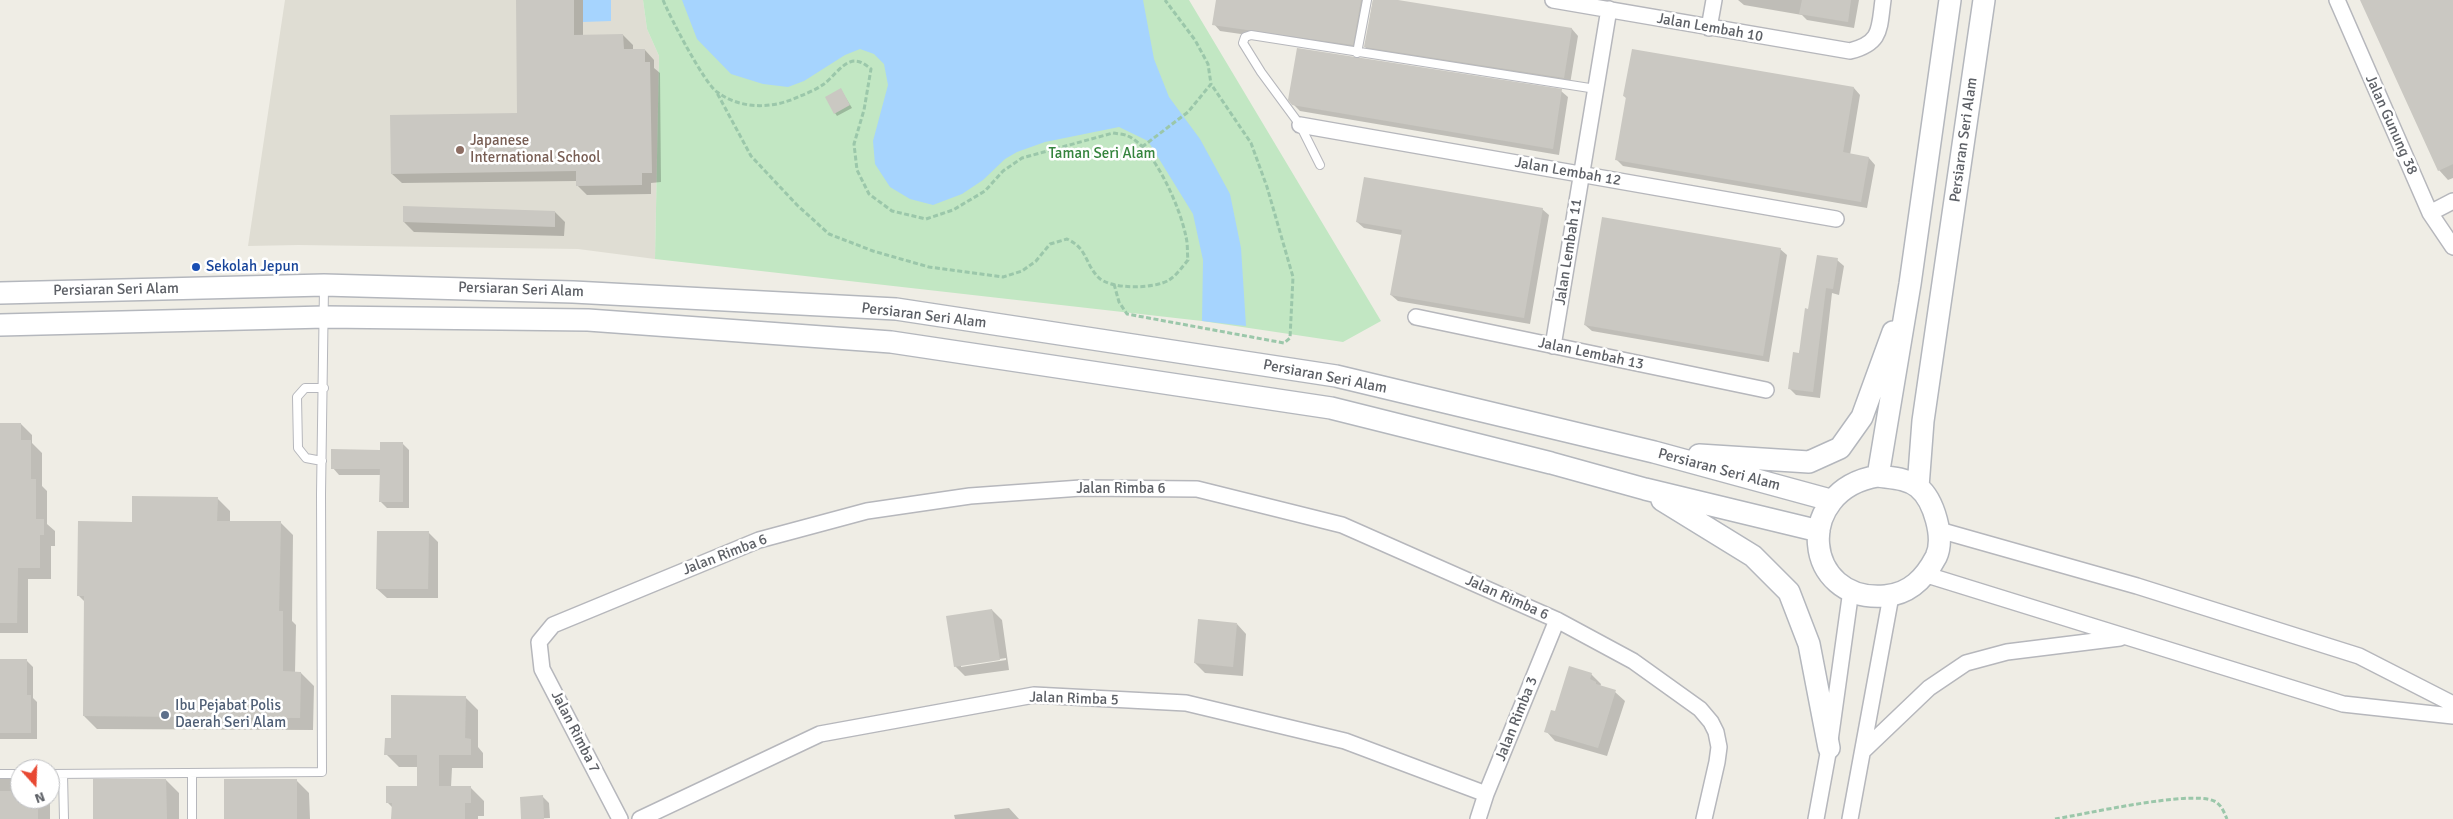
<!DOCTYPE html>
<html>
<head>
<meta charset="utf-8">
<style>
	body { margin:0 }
	#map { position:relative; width:2453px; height:819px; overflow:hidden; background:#efede5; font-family:Signika,sans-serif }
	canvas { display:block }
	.north { position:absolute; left:10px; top:759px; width:50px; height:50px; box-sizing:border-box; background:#fff; border:1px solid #bebfc2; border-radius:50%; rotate:160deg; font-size:14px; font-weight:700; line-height:20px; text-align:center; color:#5d6066 }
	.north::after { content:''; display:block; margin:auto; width:18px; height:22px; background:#e84832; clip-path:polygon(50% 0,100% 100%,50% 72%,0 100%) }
</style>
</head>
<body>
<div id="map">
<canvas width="2453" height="819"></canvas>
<div class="north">N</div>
</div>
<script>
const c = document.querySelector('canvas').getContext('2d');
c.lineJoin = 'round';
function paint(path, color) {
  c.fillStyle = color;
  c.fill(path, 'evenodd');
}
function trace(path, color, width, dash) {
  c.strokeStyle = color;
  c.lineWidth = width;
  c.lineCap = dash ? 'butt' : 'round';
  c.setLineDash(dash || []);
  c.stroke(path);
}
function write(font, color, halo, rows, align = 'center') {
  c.font = font + ' Signika,sans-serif';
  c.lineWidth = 5;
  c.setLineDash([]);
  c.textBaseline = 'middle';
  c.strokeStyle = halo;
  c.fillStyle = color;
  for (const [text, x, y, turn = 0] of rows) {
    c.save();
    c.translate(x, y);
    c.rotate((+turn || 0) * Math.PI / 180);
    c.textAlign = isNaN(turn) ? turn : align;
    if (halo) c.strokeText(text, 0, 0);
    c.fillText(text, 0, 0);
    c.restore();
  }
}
paint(new Path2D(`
	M285,0H643L647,29L659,56L655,259L578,249L298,245L248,246Z`), '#dfddd3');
paint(new Path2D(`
	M643,0H1189L1381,321L1343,342L1202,321L655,259L659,56L647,29Z`), '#c2e7c3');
paint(new Path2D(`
	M583,0H611V21L583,22Z
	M682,0H1143L1154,59L1169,97L1200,139L1230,194L1241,248L1246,326L1202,321L1203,260L1193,214L1148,141L1119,127L1045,142L1017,152L1005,159L983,180L962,194L933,205L910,199L890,187L875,164L873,141L888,85L884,64L874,54L860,49L845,55L804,81L788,87L763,84L731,74L697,39Z`), '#a6d4fe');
paint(new Path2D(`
	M517,0H583V36L623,35L633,45V51L645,50L654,60V68L660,73L661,182L651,183V194L587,195L577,185V181L402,183L392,174L519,115Z
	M1218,0H1368L1370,2L1368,6L1359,51L1220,31L1214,24Z
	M1373,0H1389L1572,29L1578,36L1570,84L1372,53L1365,47Z
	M1738,0H1859L1854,28L1807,20L1802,15L1744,5Z
	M2361,0H2453V178L2448,180L2439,170Z
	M1854,88L1860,95L1850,155L1869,158L1875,165L1867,208L1623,166L1616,159L1627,99L1624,96Z
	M841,90L852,108L837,116L835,113Z
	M1561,91L1568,97L1559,155L1300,111L1293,104Z
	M1542,209L1549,215L1530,324L1398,301L1391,295L1402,235L1364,228L1357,222Z
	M555,212L565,222L564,236L414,232L404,222Z
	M1780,249L1787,255L1769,362L1592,331L1585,325Z
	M1837,260L1844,266L1839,295L1832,293L1820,398L1796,395L1790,389L1810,310Z
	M0,424H21L32,435V443L42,453V486L47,491V524L55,531V546H51V579H28V633H0Z
	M402,443L409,450V508H387L380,501L381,475H339L333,468Z
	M217,498L230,511V522H280L293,535L292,621L296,625L295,673H301L314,686L313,730L97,729L84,716L86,603L78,595L133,523Z
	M428,532L438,542V598H387L377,589Z
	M992,610L1002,620L1009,670L965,676L955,666ZM1006,658V660L961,667V665Z
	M1237,624L1246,634L1243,676L1205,673L1195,663Z
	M0,660L27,661L33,667V698L37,702V739H0Z
	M1591,674L1601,684L1600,687L1615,692L1625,701L1607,756L1555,741L1546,731Z
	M465,697L478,710V747L483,753V768H452L451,787L471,788L484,801V816H478V819H393V808L387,802L418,787V767H399L386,754L392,739Z
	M0,779H20V799H50V819H0Z
	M166,780L179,793V819H95Z
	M296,780L309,793L310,819H225Z
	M543,797L549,803L550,818L522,819Z
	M1009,808L1019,819H955L954,815Z`), '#0003');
paint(new Path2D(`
	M516,0H574V35L623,34L624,49H645V62H650L652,173H642V185L576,186V171L391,174L390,115L517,113Z
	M1216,0H1361L1353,45L1212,25Z
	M1373,0H1398L1572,28L1564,78L1364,47Z
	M1802,0H1851L1848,22L1799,14Z
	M2360,0H2453V164L2438,171Z
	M1297,48L1562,89L1553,149L1292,105L1288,100Z
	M1632,49L1854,87L1843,152L1869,157L1861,202L1615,160L1626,97L1623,96Z
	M841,88L850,105L834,114L825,97Z
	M1364,177L1543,208L1524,318L1390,295L1402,230L1356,222Z
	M403,206L555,211V227L403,222Z
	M1602,217L1781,248L1763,356L1584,325Z
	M1817,255L1838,258L1833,289L1826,288L1813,392L1788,389L1793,352L1799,353L1805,308L1808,309Z
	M0,423H21V440H31V479H36V519H44V535H40V568H18L17,623H0Z
	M380,442H403V502H379L380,469H331V449L380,450Z
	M132,496L218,497L217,521H281L279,611H283V671L301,672L300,718L83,716L84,596H77L78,521L132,522Z
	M377,531H429L428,589H376Z
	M992,609L1000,660L954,667L946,616Z
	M1198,619L1237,623L1233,667L1194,663Z
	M0,659H27V695H31V733H0Z
	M1569,666L1592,673L1590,679L1596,682V684L1616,690L1598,748L1544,732L1551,710L1555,711Z
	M391,695L466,696L465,738L471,739V755H439V786H471V803H465V819H391L392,803H386V786H417V755H384L385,738H391Z
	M93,779H166L167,819H93Z
	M224,779H297V819H224Z
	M0,791H20V799H38V819H0Z
	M543,795L544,819H521L520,797Z`), '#cac8c2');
const lane = new Path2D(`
	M1357,53L1367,0
	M1320,165L1300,125L1261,72L1243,43L1245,37L1251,35L1596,89
	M322,461L306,458L298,448L297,397L305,388H324
	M192,773V819
	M0,774H20
	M50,774L322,772L321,494L324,287
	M63,774L64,819`);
const street = new Path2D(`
	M1553,0L1850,51C1882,43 1879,29 1883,0
	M2337,0L2430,213L2453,247
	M1709,28L1714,0
	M1300,125L1836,219
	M2430,213L2453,201
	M1416,317L1766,390
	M1553,346L1609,9
	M1939,530L2137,586L2359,656L2453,704
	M1927,575L2343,704L2453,716
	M1863,751L1929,688L1966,663L2007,652L2120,638
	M620,819L542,669L539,642L553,625L759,540L867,511L970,496L1081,488L1197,489L1342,525L1557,620L1633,661L1700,709L1711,722L1716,732L1719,747L1717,762L1704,819
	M640,819L820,734L1034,695L1186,703L1345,741L1486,794
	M1478,819L1486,794L1557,620
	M1816,819L1829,748L1851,590
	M1850,819L1891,596`);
const secondary = new Path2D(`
	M0,293L324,285L573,292L896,309L1336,376L1654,452L1830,500
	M0,325L325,317L588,320L891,342L1331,408L1551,463L1645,489L1819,531
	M1699,455L1809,462L1840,448L1862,417L1893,332
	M1878,476L1910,284L1950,0
	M1878,476C1891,478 1907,478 1918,487C1934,500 1945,538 1936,557C1925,578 1910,594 1885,596C1803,603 1792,490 1878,476Z
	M1918,487L1923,421L1984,0
	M1662,500L1753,556L1789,592L1809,644L1829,748`);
trace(lane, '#b6b7bc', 10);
trace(street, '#b6b7bc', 18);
trace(secondary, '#b4b7bd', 24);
trace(new Path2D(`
	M663,0C670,17 704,83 717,92C741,110 774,109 800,96C808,93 817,89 824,84C832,78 841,65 850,62C858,59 865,64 871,69L864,110L854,144L857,170L869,194L892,211L926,219L953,210L985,191L1003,171L1022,158L1113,133C1118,134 1124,134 1128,136C1155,148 1181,210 1186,237C1188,244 1187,253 1188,260C1183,266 1176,276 1169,280C1155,289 1110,290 1098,277C1084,262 1088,249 1067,239L1050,244L1036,261L1022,271L1003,277L929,267L873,251L829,234L797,205L751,156L716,91
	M1142,147L1188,112L1211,84L1208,64L1195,40L1165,0
	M1114,284L1119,302L1127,314L1284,343L1290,338L1293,277L1267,187L1251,143L1211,84
	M2055,819C2086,814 2190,790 2214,801C2221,804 2224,812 2227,819`), '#9bc7aa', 3, [5, 2.5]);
trace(lane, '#fff', 8);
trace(street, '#fff', 15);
trace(secondary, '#fff', 21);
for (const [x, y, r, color] of [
	[460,150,5,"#8d6e63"],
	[196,267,5,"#1a4fb4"],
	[165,715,5,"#5c6f8a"]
]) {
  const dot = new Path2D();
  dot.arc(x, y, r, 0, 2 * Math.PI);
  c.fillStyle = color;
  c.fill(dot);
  trace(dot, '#fff', 2);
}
write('15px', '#5d6066', '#fff', [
	["Jalan Lembah 10",1710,28,10],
	["Jalan Gunung 38",2391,125,66],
	["Persiaran Seri Alam",1964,140,-82],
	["Jalan Lembah 12",1568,172,10],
	["Jalan Lembah 11",1569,252,-81],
	["Persiaran Seri Alam",116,290,-1],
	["Persiaran Seri Alam",521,290,2],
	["Persiaran Seri Alam",924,316,7],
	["Jalan Lembah 13",1591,354,12],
	["Persiaran Seri Alam",1325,377,11],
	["Persiaran Seri Alam",1719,470,15],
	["Jalan Rimba 6",1121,489],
	["Jalan Rimba 6",725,555,-21],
	["Jalan Rimba 6",1507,598,24],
	["Jalan Rimba 5",1074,699,2],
	["Jalan Rimba 3",1517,719,-68],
	["Jalan Rimba 7",575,732,63]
]);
write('15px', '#785e54', '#fff', [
	["Japanese",470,141],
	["International School",470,158]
], 'left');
write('15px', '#35843d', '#fff', [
	["Taman Seri Alam",1102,154]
]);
write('15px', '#164399', '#fff', [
	["Sekolah Jepun",206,267]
], 'left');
write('15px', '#4e5e75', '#fff', [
	["Ibu Pejabat Polis",175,706],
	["Daerah Seri Alam",175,723]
], 'left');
</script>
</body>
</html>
